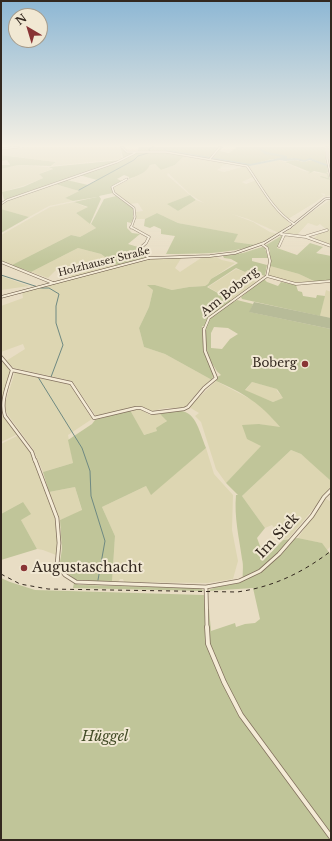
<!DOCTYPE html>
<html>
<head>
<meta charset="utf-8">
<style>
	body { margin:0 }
	#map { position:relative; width:332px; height:841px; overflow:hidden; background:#e8ddc4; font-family:"Libre Baskerville",serif }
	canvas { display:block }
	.frame { position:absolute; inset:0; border:2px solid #33281f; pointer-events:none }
	.north { position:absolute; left:8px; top:8px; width:40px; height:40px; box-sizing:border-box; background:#f1e8d3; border:1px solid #a59b8b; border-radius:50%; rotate:322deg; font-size:11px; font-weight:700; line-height:16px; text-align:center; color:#33281f }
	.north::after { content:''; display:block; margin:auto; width:14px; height:18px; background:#893435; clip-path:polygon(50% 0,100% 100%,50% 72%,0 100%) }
</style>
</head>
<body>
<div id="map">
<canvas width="332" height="841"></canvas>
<div class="frame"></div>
<div class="north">N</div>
</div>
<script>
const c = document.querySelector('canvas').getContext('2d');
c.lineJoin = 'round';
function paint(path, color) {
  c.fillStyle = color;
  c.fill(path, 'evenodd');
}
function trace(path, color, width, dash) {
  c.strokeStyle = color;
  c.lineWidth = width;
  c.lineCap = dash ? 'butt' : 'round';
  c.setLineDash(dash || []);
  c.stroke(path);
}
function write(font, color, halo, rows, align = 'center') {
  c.font = font + ' "Libre Baskerville",serif';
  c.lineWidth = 4;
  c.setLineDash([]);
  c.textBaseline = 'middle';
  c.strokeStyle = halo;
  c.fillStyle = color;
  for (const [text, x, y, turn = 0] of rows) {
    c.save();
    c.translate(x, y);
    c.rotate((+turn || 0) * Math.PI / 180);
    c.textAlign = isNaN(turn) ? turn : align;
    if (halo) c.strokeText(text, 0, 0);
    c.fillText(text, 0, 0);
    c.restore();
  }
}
paint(new Path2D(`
	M24,147H120L122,159L52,166L56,162L1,155L2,149Z
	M184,156L197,158L195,160L199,158L228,163L220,167H222L217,170L224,172L246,166L253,177L242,182L246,184L256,180L266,197L290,224L279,233L248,219L232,214L253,222L270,232L278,234L257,245L234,242L237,234L178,223L157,213L145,219H135V212L143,211L138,203L130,204L114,193L112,188L141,174L150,165L155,164L161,170L175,165ZM168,173L191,195L204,203L196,200L178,211L168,204L190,195L167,175Z
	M280,160L304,171L327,174L329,178L320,177L330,180L331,195L324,197L325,194L321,193L324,196L316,202L288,219L270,200L249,169V166Z
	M18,165L48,167L52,169L39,174L43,178L23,186L2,192L1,169Z
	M55,184L79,191L65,198L73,201L49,206L29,217L1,209V206L4,201Z
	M331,199V245L314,238L321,232L328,231L320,224L317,226L308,223L297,235L284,234L309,214Z
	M74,202L88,208L76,213L96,228L80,237L71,235L12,265L1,261V235L50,207Z
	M78,248L101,254L116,265L72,277L56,270L48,278L31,272Z
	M204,256L216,257L222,260L235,263L211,279L208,284L205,286L189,287L172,290L155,285L152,288L153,290L149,307L139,328L144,347L165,354L212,380L202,387L187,405L183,408H166L152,411L139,406L96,416L72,381L14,368L6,361L25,349L23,344L1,352V306L23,298L22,292L142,261L162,257H182L175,268L180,272Z
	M270,266L299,274L316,282L295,283L270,276L268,274Z
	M236,269L245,272L249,270L260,274L252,280L256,282L231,300L208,287Z
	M1,276L29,286L1,290Z
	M326,290L331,292V318L320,316Z
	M1,361L9,368L10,372L1,403Z
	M15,372L70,385L92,419L68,435L73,463L43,472L33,449L8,415L5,409V403Z
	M216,381L254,401L267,411L281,428L259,424L262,446L226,483L216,469L201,422L195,416L199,413L189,407Z
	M252,382L278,389L277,391L284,398L273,402L245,391Z
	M130,410H141L150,415L160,414L167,420L158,431L143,435Z
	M1,414L18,434L1,442Z
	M19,435L31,452L56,519L58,543L56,555L43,550L37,549L21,520L23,502L1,514V444Z
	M206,448L214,474L233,495L232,530L238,561L233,579L207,583L124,582L123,579H120L118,582H112L115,536L102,507L146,486L151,494Z
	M291,450L301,454L316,466L331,481V488L289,538L283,540L272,525L265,528L242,496Z
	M75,487L82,511L60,520L49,492Z
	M325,498L331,502V546L327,550L321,543L298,538Z`), '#ddd6b2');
paint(new Path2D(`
	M120,147L132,154L138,152H135L138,150L139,147H223L220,151L229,153L237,147H325L326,164H322L312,159L300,161L295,158L285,160C270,155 260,166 244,164L243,165L184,156L175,165L161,170L155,164L150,165C146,173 137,176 129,179V177L124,175L117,179L122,181L111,187L113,193L99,196L101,199L90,224L76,213L88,207L74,202L97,197L73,201L65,198L79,191L55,184L67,180L88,185L97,180L79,175L117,162L123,158Z
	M1,155L56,162L51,166L18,165L1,169V165H10L7,160L1,161Z
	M121,160L4,200L2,192L23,187L43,178L39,174L53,169L49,167Z
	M295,160L304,162L312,160L327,166L328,172L326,173H328L330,180L320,177L321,176L328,178L327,174L314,171L308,174L310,172L285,162Z
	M190,195L196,200L178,211L167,204Z
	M116,196L133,208V219L131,223L127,222V228L132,233L140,234L128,244L138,247L136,252L130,250L126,252L133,257L142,253L147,257L116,265L101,254L78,248L31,272L12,265L71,235L80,237L96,228L91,224L104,199Z
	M1,209L29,217L1,233Z
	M157,213L178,223L238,234L234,242L257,245C227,254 197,254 166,254L175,236L161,234V229L154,226L150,228L144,226L145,219Z
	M281,236H283L277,248L297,255L310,243L323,247L316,253L331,256V280L316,282L299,274L270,266V251L266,245Z
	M262,247L265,248L268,258H252V261L267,265L265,276L248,270L245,272L236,268L207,287L234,302L237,300L253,304L250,312L331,329V481L301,454L291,450L242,496L265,528L257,538L260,546L270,553L283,540L298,538L322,543L331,555V840H1V578L10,582L35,590L204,595L205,609H209L211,631L235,623L236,627L245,624L255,623L260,619L253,588L208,591C215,585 234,586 243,581C242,574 244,566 242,559C239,537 234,517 236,495H238L226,483L261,446L247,439L242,425L259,424L280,427C261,404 244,393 216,381L217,377L221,375C219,373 216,371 215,368C206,356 205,342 205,327L202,326C202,335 203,344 205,353C208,361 216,371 212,380L165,354L144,347L139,328L149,307L153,290L147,285H155L172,290L189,287L205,286L208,284L211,279L238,263L231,259L224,258L223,256L243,253ZM214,327L228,328L238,334L230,339L222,349L211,348V333ZM252,382L277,389L283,398L273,402L245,390Z
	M264,279L267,282L278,286L281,282L296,285L298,291L302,292L303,296L316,298L317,295L325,296L320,316L242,299L241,297Z
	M130,410L144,435L157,431L156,428L167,421L160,414C194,402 196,422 206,448L151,495L146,486L102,507L115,536L112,582L76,580L62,569L60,562L62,549L60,520L82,510L75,487L49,492L43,472L73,463L68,440L92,424L95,420Z
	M23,502L31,514L21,520L37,549L1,560V514Z
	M74,583L79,585L200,588L204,591L73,588Z`), '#c0c599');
paint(new Path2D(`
	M254,302L331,318V329L249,312Z`), '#b7bb98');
trace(new Path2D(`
	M150,152L149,149L153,147
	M79,190L134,160L138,156L148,153
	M1,275L41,288H49L59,294L56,306V323L63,345L51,377
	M38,377L82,448L90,471L91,496L105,541L98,580`), '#6e8982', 1);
paint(new Path2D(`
	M160,147H163L168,150L250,164L284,157L265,154L256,147H259L267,152L287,156V159H284L295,158L305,160L310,158L331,166V168L310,160L304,162L297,160L285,161L280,160L250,166L167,152Z`), '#a5bcb5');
const streetFar4 = new Path2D(`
	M122,147L127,152H166L247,166C261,186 273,211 294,224
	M1,149L18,147
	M210,159L220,147
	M127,179L112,187L114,193L134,208L135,217L131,228
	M1,204L7,200L117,162L135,153`);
const streetFar3 = new Path2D(`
	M131,227L149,237L146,243L138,250L149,258
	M281,234L306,237L331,246
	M307,236L327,230
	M279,246L284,235
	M1,262L53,283
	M267,276L296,284L331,281
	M204,330L209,318L267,276L270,261L267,248L263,245`);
const streetFar2 = new Path2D(`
	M1,357L12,370C8,385 0,401 5,416L32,452L35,461
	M12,370L71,383L94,418L136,408H141L152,413L184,409L188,407L204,388L216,378L205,351L204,329`);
const streetFar1 = new Path2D(`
	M35,460L57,518L59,543L57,565L65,575L76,582L206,587L239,581L260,571L279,554L312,516L324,497L331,490
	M206,587L207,628`);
const street = new Path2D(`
	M207,627L208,644L224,682L241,715L331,837`);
const secondaryFar1 = new Path2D(`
	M327,147V159L331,177
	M289,228L325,199L331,198`);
const secondary = new Path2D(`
	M1,297L149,258L210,256L235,253L264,243L290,227`);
trace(streetFar4, '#81705d', 2.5);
trace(streetFar3, '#81705d', 3);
trace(streetFar2, '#81705d', 4);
trace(streetFar1, '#81705d', 4.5);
trace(street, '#81705d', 5.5);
trace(secondaryFar1, '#635140', 2.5);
trace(secondary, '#635140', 3);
trace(streetFar4, '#f4ebd6', 1.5);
trace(streetFar3, '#f4ebd6', 2);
trace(streetFar2, '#f4ebd6', 2.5);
trace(streetFar1, '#f4ebd6', 3);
trace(street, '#f4ebd6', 4);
trace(secondaryFar1, '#f4ebd6', 1.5);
trace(secondary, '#f4ebd6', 2);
trace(new Path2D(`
	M1,574L20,584L48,589L237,592C273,587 302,573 331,551`), '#33281f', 1, [4, 4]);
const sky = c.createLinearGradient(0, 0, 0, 265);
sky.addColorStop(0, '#8db7d4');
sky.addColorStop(0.55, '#f5f0e4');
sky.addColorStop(1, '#f5f0e400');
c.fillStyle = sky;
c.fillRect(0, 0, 332, 265);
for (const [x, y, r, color] of [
	[305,364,4,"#893435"],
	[24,568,4,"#893435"]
]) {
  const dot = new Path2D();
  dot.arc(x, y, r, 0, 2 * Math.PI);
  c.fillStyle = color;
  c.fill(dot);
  trace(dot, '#f1e8d3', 1.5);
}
write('10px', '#33281f', '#f1e8d3', [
	["Holzhauser Straße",104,262,-14]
]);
write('12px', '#33281f', '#f1e8d3', [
	["Am Boberg",230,292,-39]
]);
write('12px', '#33281f', '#f1e8d3', [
	["Boberg",297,364]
], 'right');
write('14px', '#33281f', '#f1e8d3', [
	["Im Siek",278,536,-47]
]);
write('14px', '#33281f', '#f1e8d3', [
	["Augustaschacht",32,568]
], 'left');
write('italic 14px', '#444d28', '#f1e8d3', [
	["Hüggel",105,737]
]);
</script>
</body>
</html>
